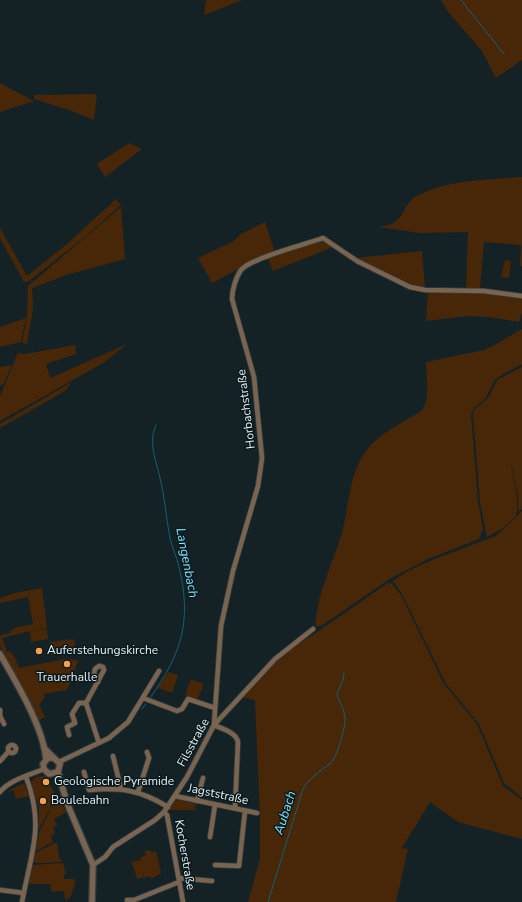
<!DOCTYPE html>
<html>
<head>
<meta charset="utf-8">
<style>
	body { margin:0 }
	canvas { display:block; background:#142226 }
</style>
</head>
<body>
<canvas width="522" height="902"></canvas>
<script>
const c = document.querySelector('canvas').getContext('2d');
c.lineJoin = 'round';
function paint(path, color) {
  c.fillStyle = color;
  c.fill(path, 'evenodd');
}
function trace(path, color, width, dash) {
  c.strokeStyle = color;
  c.lineWidth = width;
  c.lineCap = dash ? 'butt' : 'round';
  c.setLineDash(dash || []);
  c.stroke(path);
}
function write(font, color, halo, rows, align = 'center') {
  c.font = font + ' "Nunito Sans",sans-serif';
  c.lineWidth = 3;
  c.setLineDash([]);
  c.textBaseline = 'middle';
  c.strokeStyle = halo;
  c.fillStyle = color;
  for (const [text, x, y, turn = 0] of rows) {
    c.save();
    c.translate(x, y);
    c.rotate((+turn || 0) * Math.PI / 180);
    c.textAlign = isNaN(turn) ? turn : align;
    if (halo) c.strokeText(text, 0, 0);
    c.fillText(text, 0, 0);
    c.restore();
  }
}
paint(new Path2D(`
	M206,0H242L204,15Z
	M441,0H522V60L496,78L482,51L449,13Z
	M0,83L34,101L0,112Z
	M97,94L94,120L72,111L34,99V95Z
	M129,143L142,149L105,177L97,164Z
	M522,177V266H520L521,245L484,242L480,289L466,288L468,232L420,233L378,227C409,224 399,204 419,195C451,179 488,180 522,177Z
	M116,199L121,205L86,236L29,281L24,282L0,238V228L27,276L67,244Z
	M121,207L125,259L69,274L32,288L33,309L27,344L22,343L27,318L28,286Z
	M265,222L275,253L256,260L212,283L198,258L232,242L241,234Z
	M320,241L333,247L273,271L268,258Z
	M422,251L425,289L405,284L356,258Z
	M505,260L511,261L509,278L501,277Z
	M428,292L496,294L522,298V312L519,322L488,317L467,316L426,321Z
	M26,318L21,342L0,347V327Z
	M522,329V364L503,374L494,381L485,399L474,408L471,414L478,502L483,529L479,539L430,558L391,578L324,624L316,627C313,606 335,556 342,533C349,507 349,473 366,451C380,433 401,423 420,412C432,401 426,377 426,362L484,350L493,346Z
	M127,344L103,363L0,421V396L18,353L25,354L75,345L76,354L46,364L50,378Z
	M12,365L3,385H0V367Z
	M522,367V509L518,511V496L509,453L517,497V512L515,517L503,528L487,537L480,502L473,414L474,410L489,397L497,380Z
	M72,382L65,391L0,428V424Z
	M522,511V798L504,783L479,724L446,684L402,594L393,581L408,571L432,560L496,536Z
	M388,583L392,584L401,595L444,684L477,724L503,786L522,800V839L458,822L430,802L402,848L408,849L396,902H248L260,859V813L255,700L243,697L282,654L316,633Z
	M42,588L47,628L33,630L47,629L48,639L31,642L30,631L2,638L7,652L9,651L14,656L19,668L65,659L78,660L70,684L66,690L43,694L45,697L39,705L45,717L39,720L0,646V636L7,633L8,634L14,628L33,624L28,597L0,603V598L15,593Z
	M73,639L75,641L73,652L51,655L49,642Z
	M168,672L178,675L172,693L158,688Z
	M191,679L204,684L197,700L185,695Z
	M46,776L54,793L50,809L39,829V808L31,782L36,777Z
	M24,783L29,796L16,799L14,790L6,792Z
	M55,796L58,797L66,812L54,819L57,825L53,827L55,832L51,837L53,842L36,851L39,832L49,813Z
	M176,799L196,802L195,810H169Z
	M57,842L59,857L62,862L38,863L33,862L35,853Z
	M150,850L151,852L156,851L161,873L151,879L150,876L137,879L132,862L141,860L140,858L146,855L145,851Z
	M63,863L66,874H64V879H74V881H76L70,898L65,900L64,891L51,892V884H29L33,865Z`), '#472707');
trace(new Path2D(`
	M461,0L504,54
	M150,698C182,653 192,621 179,567C177,557 172,548 170,538C166,518 165,498 160,478C156,461 148,442 156,425
	M142,709L146,704
	M268,902L303,789C309,779 320,770 330,764C337,758 346,726 345,717C344,708 338,701 337,693L343,680L344,673`), '#106171', 1);
const minor = new Path2D(`
	M98,682L94,674L95,669L99,666L103,667L104,670L86,703L99,743
	M143,698L177,711L182,709L188,699L215,708
	M0,710V716
	M0,716L4,724
	M214,725L221,626L233,571L258,486L262,458L254,377L232,299C232,290 236,277 241,270C251,258 307,244 323,238L357,261L410,287L425,290L484,291L522,296
	M214,725C222,729 236,732 238,742L235,808
	M69,735L67,727L75,723L72,714L79,703H86
	M8 749a4 4 0 1 1 8 0a4 4 0 1 1-8 0Z
	M113,756L121,789
	M0,761L9,751
	M59,762L109,738L128,722L159,671
	M84,772L89,790C121,787 140,790 168,807
	M0,792C9,780 30,775 44,769
	M138,792L149,758L147,752
	M175,796L257,813
	M197,801L203,778
	M164,812L167,815L183,902
	M210,837L215,805
	M93,865L105,857L113,847L155,820L164,812L187,777L214,725L275,659L313,629
	M215,865L239,866L245,811
	M179,878L212,881
	M0,890L24,893
	M127,900H134L179,882
	M22,902C31,853 45,826 26,777`);
const tertiary = new Path2D(`
	M0,654C16,682 44,728 46,760
	M44,748L60,764L58,772L49,774L44,769L43,764L48,758H54
	M58,772L67,803L93,865L92,902`);
trace(minor, '#313f43', 6);
trace(tertiary, '#313f43', 8);
trace(minor, '#7a634f', 4.5);
trace(tertiary, '#7a634f', 5.5);
for (const [x, y, r, color] of [
	[39,651,4,"#f9a04c"],
	[67,664,4,"#f9a04c"],
	[46,782,4,"#f9a04c"],
	[43,801,4,"#f9a04c"]
]) {
  const dot = new Path2D();
  dot.arc(x, y, r, 0, 2 * Math.PI);
  c.fillStyle = color;
  c.fill(dot);
  trace(dot, '#0a191c', 1.5);
}
write('12px', '#e6eff2', '#0a191c', [
	["Horbachstraße",247,409,-97],
	["Filsstraße",194,743,-61],
	["Jagststraße",218,795,12],
	["Kocherstraße",184,855,80]
]);
write('12px', '#e6eff2', '#0a191c', [
	["Auferstehungskirche",47,651],
	["Trauerhalle",67,678,"center"],
	["Geologische Pyramide",54,782],
	["Boulebahn",51,801]
], 'left');
write('italic 13px', '#7ee2fb', '#0a191c', [
	["Langenbach",186,563,79],
	["Aubach",286,813,-72]
]);
</script>
</body>
</html>
